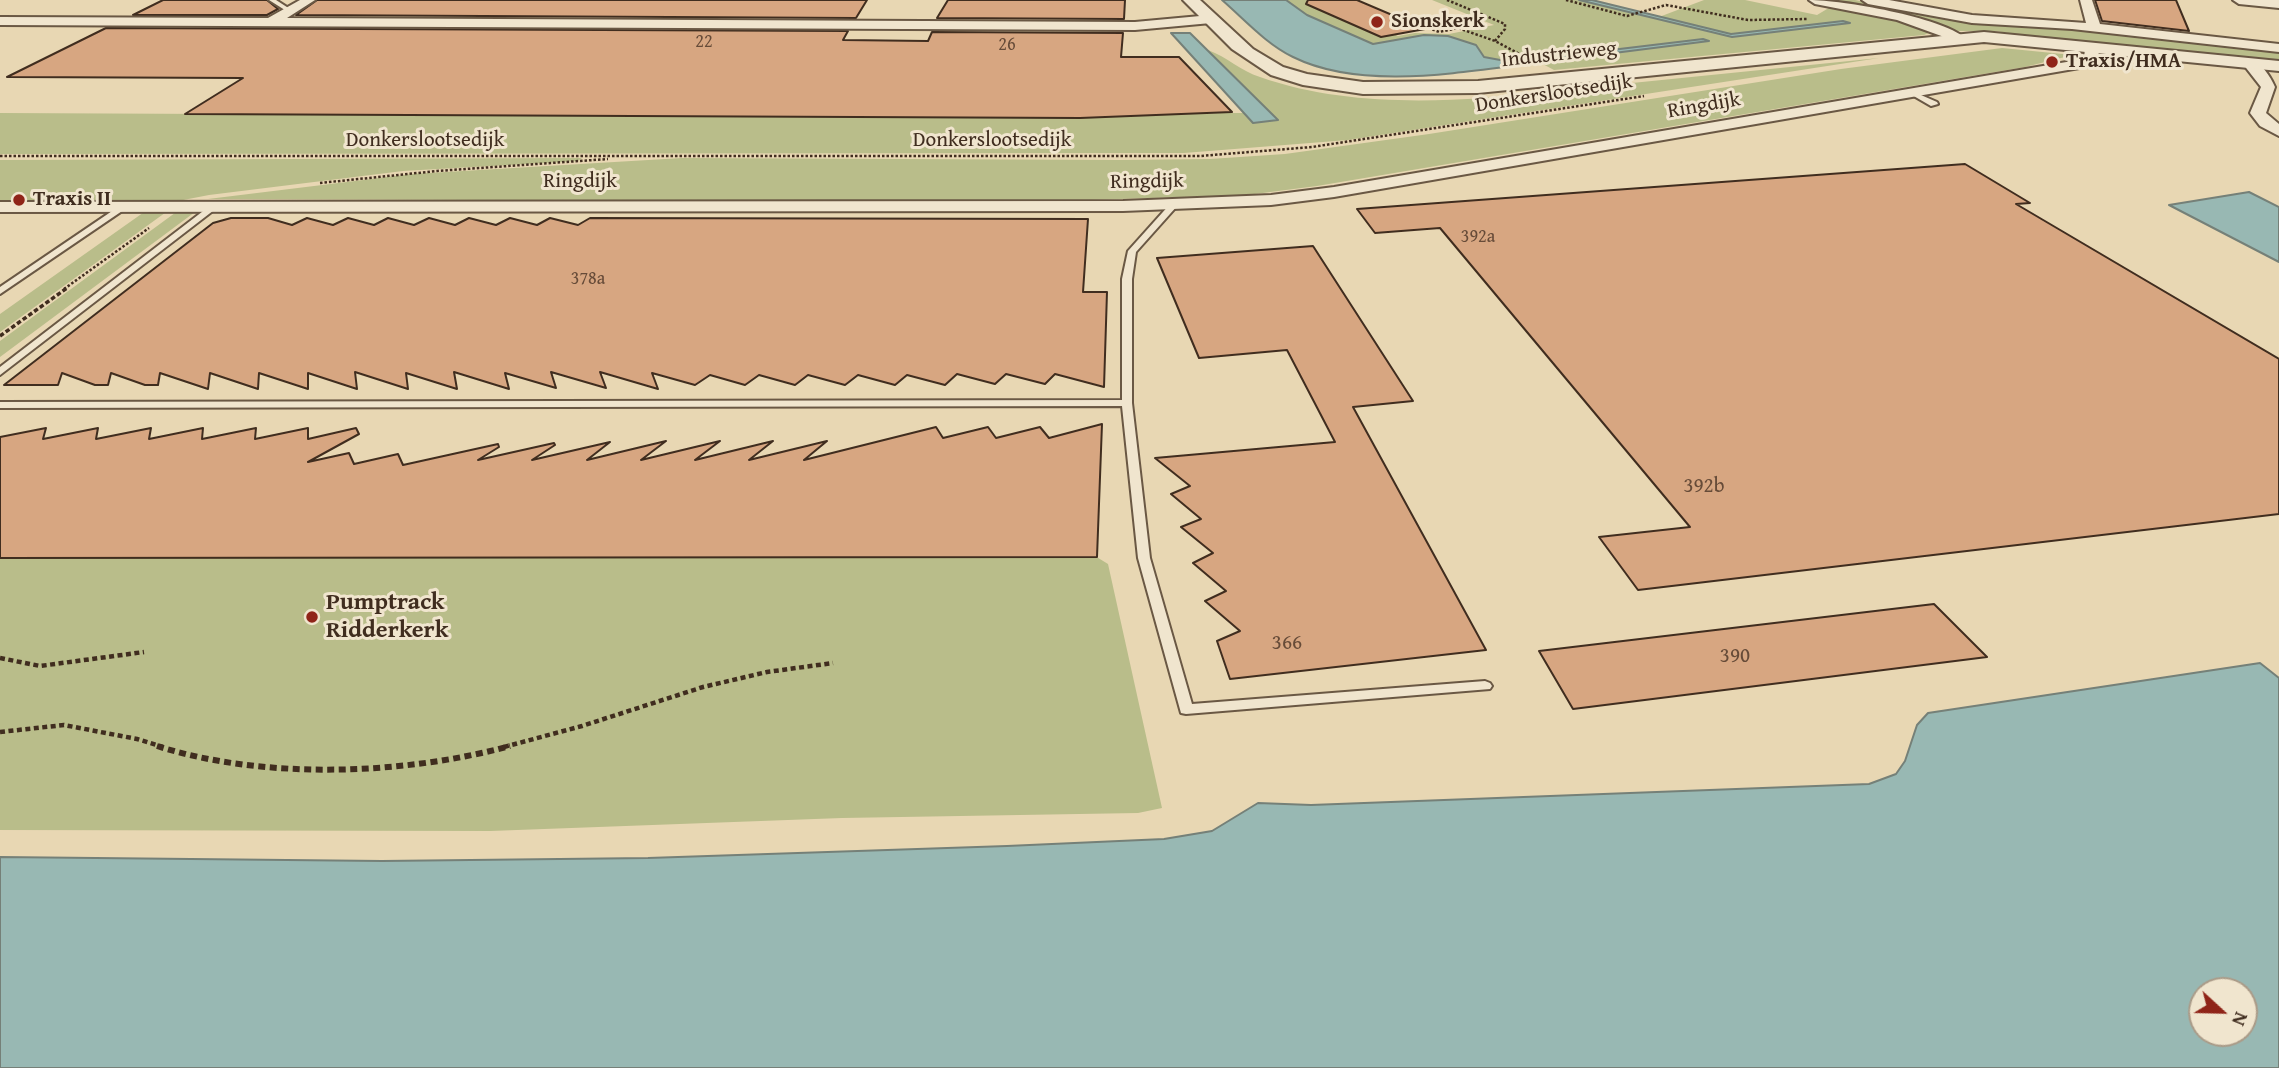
<!DOCTYPE html>
<html>
<head>
<meta charset="utf-8">
<style>
	body { margin:0 }
	#map { position:relative; width:2279px; height:1068px; overflow:hidden; background:#e8d7b3; font-family:"Gentium Book Plus",serif }
	canvas { display:block }
	.north { position:absolute; left:2188px; top:977px; width:70px; height:70px; box-sizing:border-box; background:#f0e5ce; border:2px solid #aa9b88; border-radius:50%; rotate:112deg; font-size:19px; font-weight:700; line-height:28px; text-align:center; color:#402d1f }
	.north::after { content:''; display:block; margin:auto; width:24px; height:32px; background:#8f2418; clip-path:polygon(50% 0,100% 100%,50% 72%,0 100%) }
</style>
</head>
<body>
<div id="map">
<canvas width="2279" height="1068"></canvas>
<div class="north">N</div>
</div>
<script>
const c = document.querySelector('canvas').getContext('2d');
c.lineJoin = 'round';
function paint(path, color) {
  c.fillStyle = color;
  c.fill(path, 'evenodd');
}
function trace(path, color, width, dash) {
  c.strokeStyle = color;
  c.lineWidth = width;
  c.lineCap = dash ? 'butt' : 'round';
  c.setLineDash(dash || []);
  c.stroke(path);
}
function write(font, color, halo, rows, align = 'center') {
  c.font = font + ' "Gentium Book Plus",serif';
  c.lineWidth = 6;
  c.setLineDash([]);
  c.textBaseline = 'middle';
  c.strokeStyle = halo;
  c.fillStyle = color;
  for (const [text, x, y, turn = 0] of rows) {
    c.save();
    c.translate(x, y);
    c.rotate((+turn || 0) * Math.PI / 180);
    c.textAlign = isNaN(turn) ? turn : align;
    if (halo) c.strokeText(text, 0, 0);
    c.fillText(text, 0, 0);
    c.restore();
  }
}
paint(new Path2D(`
	M1286,0H1306L1398,36L1415,33L1449,34L1494,25L1432,0H1579L1732,37L1850,23L1843,21L1731,34L1659,17L1704,0H1745L1817,15L1832,6L1890,18L1931,32L1924,35L1554,70L1539,62L1707,41L1703,39L1511,62L1483,57L1476,45L1448,36L1424,35L1373,44L1307,15Z
	M1823,0H1855L1918,13L2028,26L2133,33L2279,49V64L2082,44L1995,31H1946L1888,13Z
	M2002,48L2073,55L2025,67L1317,186L1247,195L1026,202L208,199L412,174L682,158L1120,160L1210,159L1285,154L1429,134L1841,69Z
	M1208,50C1227,57 1241,71 1260,77C1331,102 1410,103 1484,98L1879,58L1348,140L1184,153L0,154V113L1073,118L1220,113H1244L1254,123L1277,119Z
	M582,158L578,161L403,171L209,195L173,202L0,203V160Z
	M147,210H169L0,332V314Z
	M179,210L195,212L0,357V341Z
	M1095,556L1108,564L1162,808L1138,813L842,818L490,831L0,830V557Z`), '#b9bd8a');
const water = new Path2D(`
	M1222,0H1286L1307,15L1373,44L1424,35L1448,36L1476,45L1484,57L1511,62L1703,39L1709,41C1651,48 1593,56 1535,63C1461,72 1362,91 1293,57C1266,44 1244,19 1222,0Z
	M1579,0H1592L1731,34L1843,21L1850,23L1732,37Z
	M1171,33H1190L1278,120L1253,123Z
	M2249,192L2279,207V262L2169,205Z
	M2260,663L2279,678V1068H0V857L382,861L648,858L1007,846L1164,839L1212,831L1258,803L1311,805L1869,784L1896,774L1905,761L1917,725L1928,713ZM2202,991H2244V1033H2202Z`);
paint(water, '#98b8b3');
trace(water, '#758078', 2);
const building = new Path2D(`
	M163,0H267L278,9L267,15H133Z
	M317,0H867L856,18L296,15Z
	M948,0H1125L1124,19L937,18Z
	M1308,0H1357L1425,29L1381,37L1306,4Z
	M2095,0H2176L2189,31L2102,21Z
	M106,28L848,31L843,40L928,41L932,32L1123,33L1121,57H1179L1232,112L1080,118L185,114L243,78L7,77Z
	M1965,164L2030,203L2016,204L2279,359V514L1638,590L1599,537L1690,527L1440,228L1375,233L1357,209Z
	M231,218H268L292,225L307,218L333,225L348,218L374,225L388,218L414,225L429,218L455,225L469,218L496,225L510,218L537,225L550,218L578,225L590,218L1088,219L1083,292H1107L1104,387L1055,374L1045,384L1006,374L995,384L957,374L945,385L907,375L895,385L858,375L845,385L808,375L795,385L759,375L745,385L710,375L695,385L652,373L658,389L600,372L606,388L551,372L556,388L505,373L509,389L454,372L457,389L406,373L408,389L355,372L357,389L308,373V389L259,373L258,389L210,373L208,389L160,373L158,385H145L111,373L108,385H95L62,373L58,385H4L213,223Z
	M1313,246L1413,401L1353,407L1486,650L1230,679L1217,641L1240,631L1205,601L1226,591L1193,563L1213,553L1181,527L1201,519L1171,494L1190,486L1155,458L1335,442L1287,350L1199,358L1157,258Z
	M1102,424L1097,557L0,558V437L46,428L43,439L98,428L96,439L151,428L149,439L203,428L202,439L256,428L255,439L308,428V439L356,428L359,434L308,462L349,453L354,464L398,454L403,465L498,444L499,447L478,460L554,443L555,445L532,460L610,442L587,460L666,441L641,460L720,441L695,460L773,441L749,460L827,441L804,460L936,427L943,438L988,427L996,438L1040,427L1049,438Z
	M1934,604L1987,657L1573,709L1539,651Z`);
paint(building, '#d7a681');
trace(building, '#402d1f', 2);
const service = new Path2D(`
	M269,0H276L293,11L288,12Z
	M1914,92L1937,102L1938,104L1931,106L1912,95L1911,94Z
	M1171,203L1178,205L1136,252L1132,279V403L1150,558L1192,704L1485,681L1490,683L1492,686L1490,689L1186,714L1181,713L1138,558L1122,406L0,408V402L1122,400V279L1128,251Z
	M121,205L128,207L0,294V287Z
	M211,205L218,207L0,375V367Z`);
const minor = new Path2D(`
	M300,0H315L287,18L1135,22L1211,15L1218,19L1211,23L1135,30L0,25V17L268,18Z
	M1809,0C1842,0 1941,17 1965,38L1958,42L1897,20L1815,4Z
	M1862,0H1889L1972,15L2086,23L2080,0H2092L2100,24L2279,44V52L2072,29L1972,23L1868,4Z
	M2233,0H2279V8L2239,4Z
	M2092,44L2099,48L2098,62L2091,66L1334,197L1271,205L1123,211L0,212V202L1123,201L1271,195L1334,187L2084,59L2085,48Z
	M2250,60C2262,63 2270,76 2275,87L2266,113L2279,124V136L2260,126L2250,113L2261,87L2243,64Z`);
const tertiary = new Path2D(`
	M1183,0H1200L1253,49L1283,67L1307,74L1363,82L1478,81L1984,32L2279,61V71L1984,42L1478,93L1363,94L1303,85L1271,75L1232,49Z`);
trace(service, '#6a5844', 4);
trace(minor, '#6a5844', 4);
trace(tertiary, '#6a5844', 4);
trace(new Path2D(`
	M1447,0L1505,24V29L1495,41
	M1566,0L1627,16L1666,5L1748,20L1808,19
	M1417,19L1415,22L1439,32L1458,28L1495,41L1527,58
	M1431,27L1471,19L1482,24L1459,28
	M0,156H1200L1312,147L1644,96
	M320,183L437,171L608,159
	M64,289L149,228`), '#402d1f', 2.5, [2.5, 2]);
trace(new Path2D(`
	M0,336L67,288`), '#402d1f', 3.5, [4.5, 2.5]);
trace(new Path2D(`
	M0,658L40,666L144,652
	M0,732L64,725L137,739L163,747
	M504,747L582,726L703,687L767,672L833,663`), '#402d1f', 4.5, [5, 3.5]);
trace(new Path2D(`
	M157,746C264,780 403,775 510,746`), '#402d1f', 6, [7, 4.5]);
paint(service, '#f0e5ce');
paint(minor, '#f0e5ce');
paint(tertiary, '#f0e5ce');
for (const [x, y, r, color] of [
	[1377,22,7,"#8f2418"],
	[2052,62,7,"#8f2418"],
	[19,200,7,"#8f2418"],
	[312,617,7,"#8f2418"]
]) {
  const dot = new Path2D();
  dot.arc(x, y, r, 0, 2 * Math.PI);
  c.fillStyle = color;
  c.fill(dot);
  trace(dot, '#f0e5ce', 2.5);
}
write('18px', '#664b38', null, [
	["22",704,42],
	["26",1007,45],
	["392a",1478,237],
	["378a",588,279]
]);
write('bold 21px', '#402d1f', '#f0e5ce', [
	["Sionskerk",1391,22],
	["Traxis/HMA",2066,62],
	["Traxis II",33,200]
], 'left');
write('21px', '#402d1f', '#f0e5ce', [
	["Industrieweg",1559,55,-6],
	["Donkerslootsedijk",1554,94,-9],
	["Ringdijk",1704,106,-10],
	["Donkerslootsedijk",425,141],
	["Donkerslootsedijk",992,141],
	["Ringdijk",580,182],
	["Ringdijk",1147,182,-1]
]);
write('21px', '#664b38', null, [
	["392b",1704,487],
	["366",1287,644],
	["390",1735,657]
]);
write('bold 24px', '#402d1f', '#f0e5ce', [
	["Pumptrack",326,603],
	["Ridderkerk",326,631]
], 'left');
</script>
</body>
</html>
